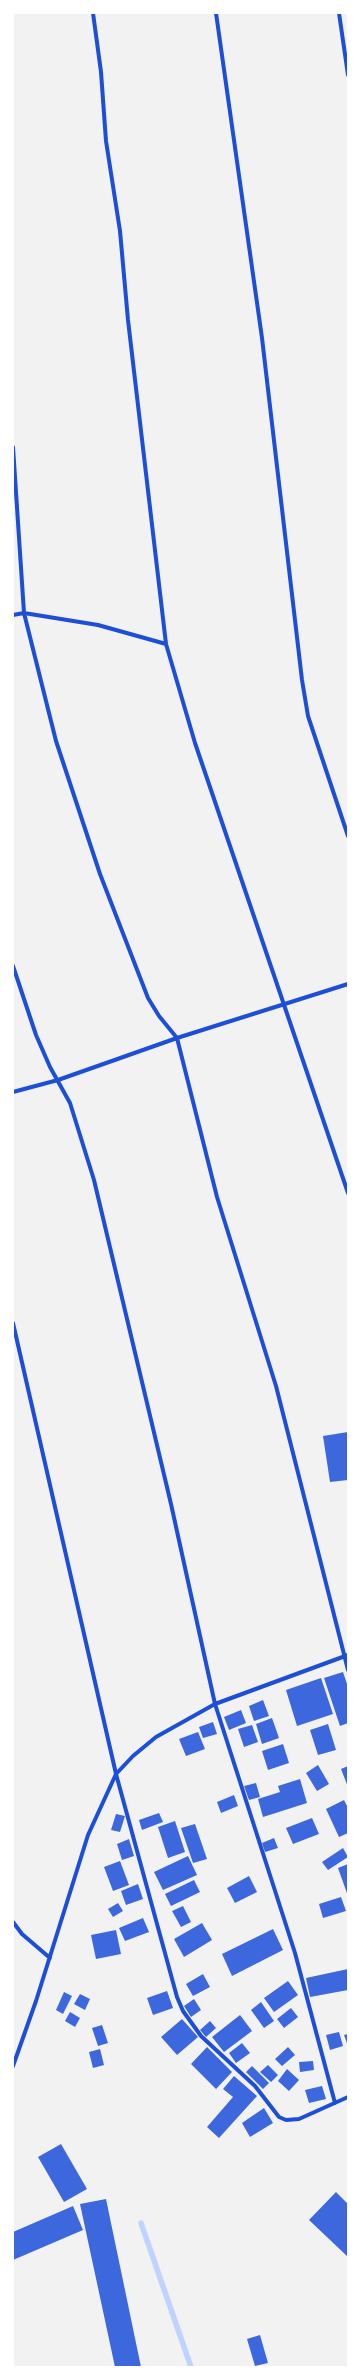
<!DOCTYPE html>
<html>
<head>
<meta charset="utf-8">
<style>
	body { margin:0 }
	#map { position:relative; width:361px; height:2380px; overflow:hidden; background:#f2f2f2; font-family:"Archivo Narrow",sans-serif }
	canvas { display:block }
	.frame { position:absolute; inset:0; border:14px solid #fff; pointer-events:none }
</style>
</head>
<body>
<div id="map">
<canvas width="361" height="2380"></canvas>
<div class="frame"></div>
</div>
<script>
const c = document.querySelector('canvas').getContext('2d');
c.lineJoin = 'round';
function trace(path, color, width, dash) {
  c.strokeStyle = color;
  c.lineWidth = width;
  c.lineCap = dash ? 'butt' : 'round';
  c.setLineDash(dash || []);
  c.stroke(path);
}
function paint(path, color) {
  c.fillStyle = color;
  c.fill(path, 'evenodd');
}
trace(new Path2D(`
	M141,2223L191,2367`), '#bfd3fe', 5.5);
paint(new Path2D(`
	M348,1432V1480L330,1482L323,1436Z
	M343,1672L348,1687V1723L340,1726L324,1678Z
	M321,1678L333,1714L297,1726L286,1690Z
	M263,1700L269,1716L254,1721L249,1706Z
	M241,1710L246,1723L229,1730L224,1717Z
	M272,1718L279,1738L262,1744L256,1724Z
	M213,1722L217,1734L203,1738L199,1727Z
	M328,1724L336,1750L318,1755L310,1730Z
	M252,1725L258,1742L244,1747L238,1729Z
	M198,1732L205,1749L186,1756L179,1739Z
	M283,1744L289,1763L268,1770L262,1751Z
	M318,1765L329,1784L317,1791L306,1773Z
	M348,1766V1787L341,1769Z
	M300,1779L307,1803L263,1817L258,1799L280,1792L278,1786Z
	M256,1783L260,1797L249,1800L244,1786Z
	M234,1795L238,1806L221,1813L217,1802Z
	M344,1800L348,1808V1833L339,1837L326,1809Z
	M159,1813L163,1822L142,1830L139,1820Z
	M116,1814L125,1816L120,1832L111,1830Z
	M312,1818L319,1834L293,1844L286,1828Z
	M175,1821L185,1852L168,1858L158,1827Z
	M195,1824L207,1859L193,1863L181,1828Z
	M274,1838L278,1848L265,1852L262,1843Z
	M129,1839L134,1856L122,1860L117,1844Z
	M343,1848L348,1857L328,1870L322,1862Z
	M188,1856L197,1875L163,1890L154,1872Z
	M120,1861L129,1885L113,1891L104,1867Z
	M348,1864V1896L338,1868Z
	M249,1876L257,1892L235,1903L227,1888Z
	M194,1880L200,1892L171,1906L165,1894Z
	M138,1884L143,1899L126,1905L121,1891Z
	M341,1897L346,1911L323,1918L319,1904Z
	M118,1903L123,1911L113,1917L108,1909Z
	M183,1906L191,1922L181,1927L172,1911Z
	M143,1918L149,1932L125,1941L119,1928Z
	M202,1923L212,1940L184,1957L174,1939Z
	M273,1929L283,1950L232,1976L222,1954Z
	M116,1930L121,1954L96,1959L91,1935Z
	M348,1969V1990L310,1997L306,1978Z
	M203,1974L210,1987L193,1996L186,1984Z
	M288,1981L298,1995L274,2012L264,1998Z
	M167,1991L173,2008L153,2015L147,1998Z
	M64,1992L72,1996L63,2014L56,2010Z
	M80,1994L90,1999L85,2010L74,2004Z
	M194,1999L201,2010L191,2017L184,2006Z
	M261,2002L274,2021L264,2028L251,2010Z
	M291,2008L298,2017L284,2028L277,2019Z
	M70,2012L80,2018L75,2027L65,2021Z
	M240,2015L252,2031L224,2052L212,2037Z
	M182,2019L198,2037L177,2055L161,2037Z
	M210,2021L216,2028L206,2037L200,2030Z
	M102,2025L108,2043L98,2046L92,2028Z
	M339,2032L343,2046L330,2050L326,2035Z
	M348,2034V2046L344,2035Z
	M242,2043L250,2053L236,2063L229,2053Z
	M207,2047L232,2072L216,2089L191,2064Z
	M288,2047L295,2055L282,2066L275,2059Z
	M100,2049L104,2065L93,2068L89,2052Z
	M313,2061L314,2070L300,2072L299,2062Z
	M268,2065L278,2075L271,2082L260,2072Z
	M252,2066L269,2083L263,2089L246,2072Z
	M287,2069L299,2080L289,2091L278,2081Z
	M234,2076L257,2096L219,2138L207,2127L233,2097L223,2089Z
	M322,2086L326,2099L309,2103L305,2090Z
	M264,2108L273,2123L250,2137L242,2123Z
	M61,2144L87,2189L64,2202L38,2157Z
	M336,2192L348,2204V2257L309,2220Z
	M106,2199L141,2367H115L80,2204Z
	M73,2206L83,2230L13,2260V2232Z
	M260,2335L268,2363L255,2366L247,2339Z`), '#3d67dc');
trace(new Path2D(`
	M93,13L101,72L106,141L120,231L128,320L166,644L195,743L348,1193
	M216,13L262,338L302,680L308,716L348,836
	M339,13L348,75
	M13,447L24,613L56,741L100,874L148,998L159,1016L177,1038L217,1197L276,1386L348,1670
	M13,615L24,613L98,625L166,644
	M13,966L36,1035L50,1067L70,1103L94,1180L171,1504L215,1704L295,1953L335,2103
	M13,1092L58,1080L177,1038L348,984
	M13,1323L116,1774L177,1997L183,2011L201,2036L255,2086L279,2117L286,2120L299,2119L348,2097
	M13,1922L22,1934L50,1958
	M13,2066L36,2001L88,1835L116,1774L133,1756L156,1737L215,1704L348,1655`), '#1d4ed8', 4);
</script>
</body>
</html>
